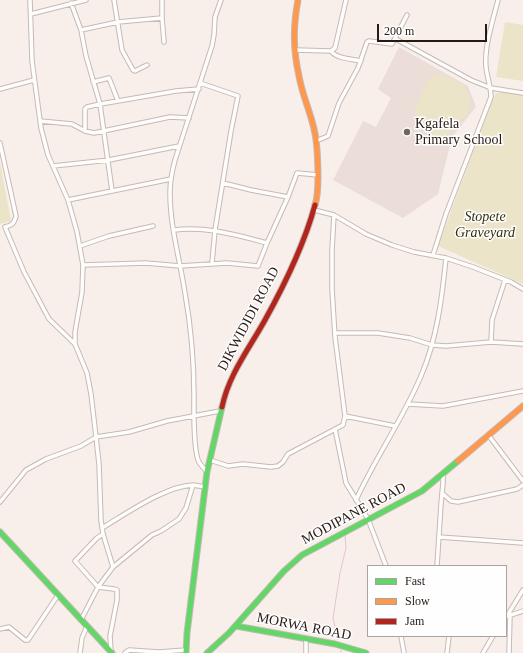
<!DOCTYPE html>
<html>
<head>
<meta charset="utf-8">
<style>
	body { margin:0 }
	#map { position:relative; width:523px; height:653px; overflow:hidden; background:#f8efeb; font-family:"Times New Roman",serif }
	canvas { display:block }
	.legend { position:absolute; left:367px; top:565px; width:140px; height:72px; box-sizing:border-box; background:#fefefe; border:1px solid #a8a2a0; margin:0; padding:5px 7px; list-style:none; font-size:12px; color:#271913 }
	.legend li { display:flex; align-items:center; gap:8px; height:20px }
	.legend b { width:20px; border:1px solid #a8a2a0 }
	.scale { position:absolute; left:377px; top:24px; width:110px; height:18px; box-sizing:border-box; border:2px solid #271913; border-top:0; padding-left:5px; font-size:12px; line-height:14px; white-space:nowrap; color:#271913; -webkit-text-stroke:3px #fefefe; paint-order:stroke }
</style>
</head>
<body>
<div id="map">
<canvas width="523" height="653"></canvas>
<ul class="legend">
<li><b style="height:5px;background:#63d668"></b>Fast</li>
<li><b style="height:5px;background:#ff974d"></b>Slow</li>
<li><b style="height:5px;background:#b3261e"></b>Jam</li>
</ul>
<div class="scale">200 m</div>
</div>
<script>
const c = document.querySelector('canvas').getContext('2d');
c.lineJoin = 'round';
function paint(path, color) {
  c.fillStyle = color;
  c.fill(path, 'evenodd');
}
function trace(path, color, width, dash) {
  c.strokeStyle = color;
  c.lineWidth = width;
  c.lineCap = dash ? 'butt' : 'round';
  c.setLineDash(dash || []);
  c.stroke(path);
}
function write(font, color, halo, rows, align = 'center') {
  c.font = font + ' "Times New Roman",serif';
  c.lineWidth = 3;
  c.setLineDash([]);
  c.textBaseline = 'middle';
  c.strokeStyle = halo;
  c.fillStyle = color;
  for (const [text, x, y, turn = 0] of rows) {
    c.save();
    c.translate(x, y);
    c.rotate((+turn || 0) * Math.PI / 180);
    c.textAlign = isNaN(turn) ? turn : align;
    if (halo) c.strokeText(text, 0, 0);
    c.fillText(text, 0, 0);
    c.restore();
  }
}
paint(new Path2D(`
	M399,47L468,86L476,107L452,137L438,194L403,218L333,180L363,121L376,127L391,98L378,89Z`), '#ebddd7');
paint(new Path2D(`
	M505,22L523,25V81L496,77Z
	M436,74L454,79L465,87L471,100L467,114L448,134L440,139L430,135L417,126L414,111L427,81Z
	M504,92L523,95V284L438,246L491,103L496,93Z
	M0,162L11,221L0,224Z`), '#ebe4c9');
trace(new Path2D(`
	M338,639L333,618L340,573L346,548L345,535
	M341,650V653`), '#e4c2d0', 1);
const street = new Path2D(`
	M114,0L122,50L133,70L135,71L147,65
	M71,3L81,30L86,56L100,104L87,107L85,109V131
	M31,14L86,0
	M162,18L164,42
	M81,30L118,22L162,18V0
	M396,39L471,80L491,88L523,93
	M295,50L331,51L335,48L346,0
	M331,51C337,59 352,59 361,61
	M93,82L109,78L118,101L176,91L199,89
	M200,83L238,96L231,131L215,230L212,263
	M0,89L34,80
	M40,121L72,124L85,131L94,133L170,117L189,118
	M316,141L328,136L339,103L358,68L367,42L369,41L392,44L407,15
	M0,143L16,216C14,224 12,225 5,227L24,272L49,319L75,344
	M53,166L109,160L179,146
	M223,183L251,190L288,197
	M112,191L100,104L118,101
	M68,200L171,179
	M314,210L334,215L366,234L392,245L414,252L446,258L473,267L511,282L523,289
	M174,230C206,226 236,235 267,243
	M80,246L109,236L153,226
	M433,255L446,214L491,97C491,87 487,77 486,67C484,47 493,20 498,0
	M83,265L146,263L180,266L227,263L258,266L267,243L288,197L297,173L318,175
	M335,333H378L410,338L432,345L446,346L491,342L523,344
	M491,342L492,320L505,280
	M408,404L443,406L523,391
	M345,416L395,426
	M335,429L346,483L368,519L386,566
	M489,436L523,481
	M210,460L228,466L243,464L271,467L278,466L283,462L288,454L343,425L345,416L335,337L332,289V250L334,215
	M207,472C204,468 200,465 198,460C193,444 194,413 194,396C194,361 191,327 185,293C180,260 170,227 170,193C170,182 172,171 175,160L212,46L214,35L215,17L221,0
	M193,485L205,487
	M442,493L451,501L458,502L517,489L523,485
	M356,500C375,458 403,419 421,376C437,339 442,298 446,258
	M0,502L26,470L46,459L81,446L96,437L91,394L87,373L75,344V332L82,292L83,265L77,232L68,200L48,155L41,128L32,61L30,0
	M102,528C126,514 165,486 193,485L186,508L179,519L161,531L152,535L113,567
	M103,534L97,538L75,561L98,587L114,589L117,590V600L110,636L111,651
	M439,537L523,543
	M437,566L441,504L443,483V475
	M507,616L523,590
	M508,616L523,611
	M81,620L98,587L113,567L103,534L101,520L99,464L96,437L129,432L167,421L220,411
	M0,629L9,627L25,640H28L58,595
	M401,636L404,653
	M80,653L82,638L87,626
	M125,653L129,650L159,652L186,650
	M306,653V639
	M447,653L449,636
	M483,653L493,636
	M509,653L510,615`);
const fast = new Path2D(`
	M0,532L112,653
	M236,626L335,644L366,653
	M186,653L187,633L207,472L222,407
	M207,653L229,633L284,571L302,555L422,491L458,461`);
const slow = new Path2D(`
	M298,0C293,27 293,49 299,76C302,94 310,111 314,129C318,144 320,191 315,205
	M458,461L523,406`);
const jam = new Path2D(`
	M222,407C229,374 249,349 265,320C285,284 304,245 315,205`);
trace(street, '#c5bab5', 5.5);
trace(fast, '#c5bab5', 7);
trace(slow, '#c5bab5', 7);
trace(jam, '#c5bab5', 7);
trace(street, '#fefdfc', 3.5);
trace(fast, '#63d668', 5);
trace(slow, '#ff974d', 5);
trace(jam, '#b3261e', 5);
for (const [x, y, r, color] of [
	[407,132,4,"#70645f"]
]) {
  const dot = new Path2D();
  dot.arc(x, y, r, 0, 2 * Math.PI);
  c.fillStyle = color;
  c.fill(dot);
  trace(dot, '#fefefe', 1.5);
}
write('14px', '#271913', '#fefefe', [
	["Kgafela",415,124],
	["Primary School",415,140]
], 'left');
write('italic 14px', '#342f09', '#fefefe', [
	["Stopete",485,217],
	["Graveyard",485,233]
]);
write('14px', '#271913', '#fefefe', [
	["DIKWIDIDI ROAD",249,319,-62],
	["MODIPANE ROAD",354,514,-28],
	["MORWA ROAD",304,627,11]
]);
</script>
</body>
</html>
